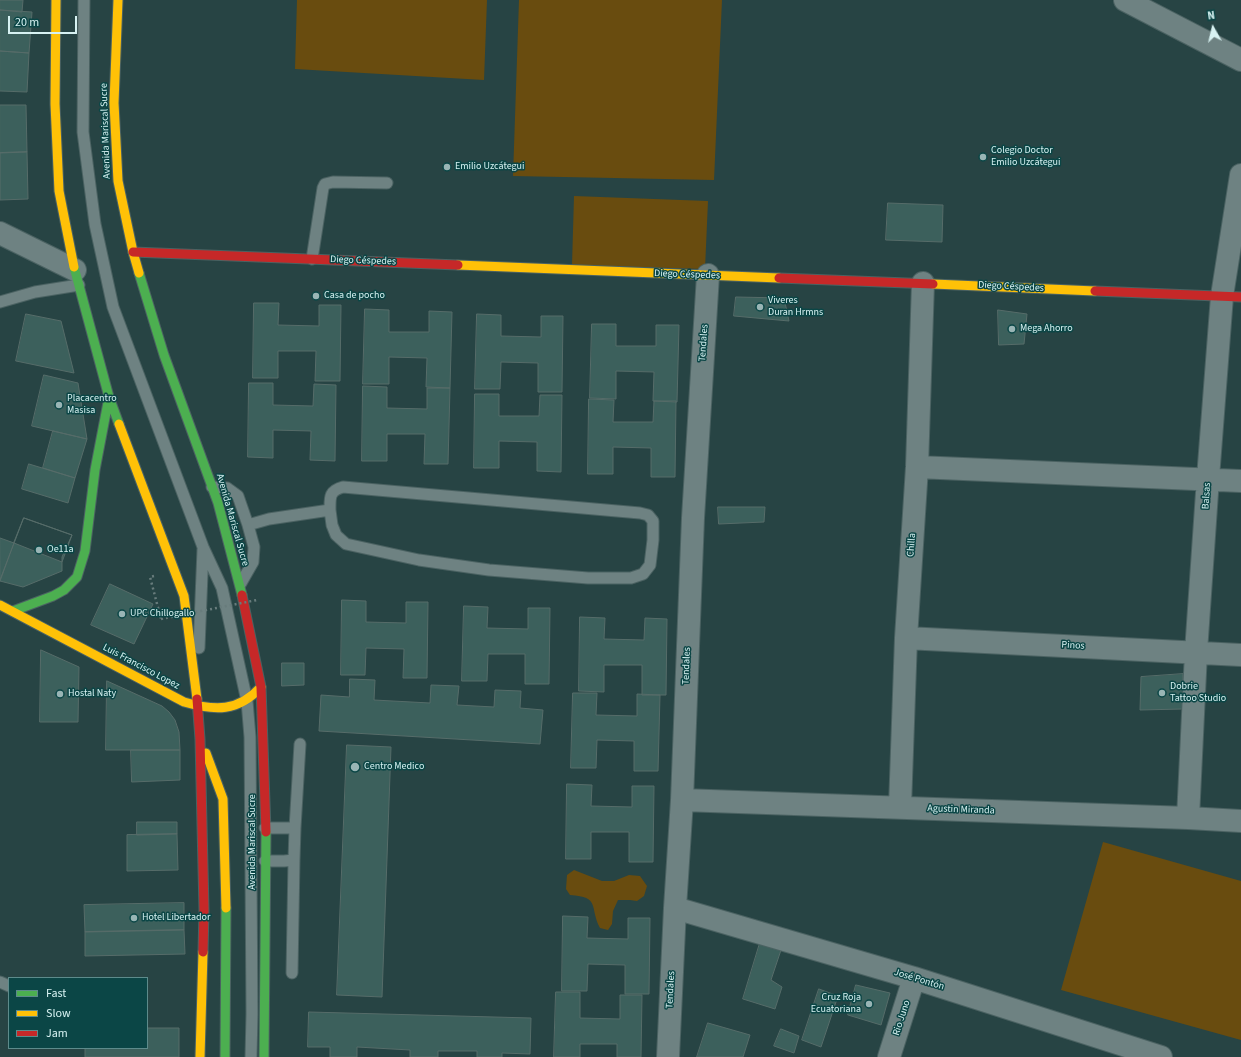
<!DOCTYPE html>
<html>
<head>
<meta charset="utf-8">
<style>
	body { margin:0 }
	#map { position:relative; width:1241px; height:1057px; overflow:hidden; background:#274444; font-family:"Source Sans 3",sans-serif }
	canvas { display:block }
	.legend { position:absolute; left:8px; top:977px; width:140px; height:72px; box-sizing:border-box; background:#0b4646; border:1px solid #5d8b8b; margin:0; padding:5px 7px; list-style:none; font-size:12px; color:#d7f2f2 }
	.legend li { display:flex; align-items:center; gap:8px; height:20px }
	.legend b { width:20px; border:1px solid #5d8b8b }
	.north { position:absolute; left:1193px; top:8px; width:40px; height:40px; -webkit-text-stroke:3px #0b4646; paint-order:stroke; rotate:352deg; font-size:11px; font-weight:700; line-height:16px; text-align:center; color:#d7f2f2 }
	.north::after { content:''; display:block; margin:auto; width:14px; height:18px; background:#d7f2f2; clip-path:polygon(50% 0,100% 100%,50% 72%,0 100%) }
	.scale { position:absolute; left:8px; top:16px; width:69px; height:18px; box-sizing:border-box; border:2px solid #d7f2f2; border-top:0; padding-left:5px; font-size:12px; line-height:14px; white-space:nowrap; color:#d7f2f2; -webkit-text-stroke:3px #0b4646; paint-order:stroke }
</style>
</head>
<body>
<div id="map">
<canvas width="1241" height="1057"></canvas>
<ul class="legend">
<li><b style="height:5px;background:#4caf50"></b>Fast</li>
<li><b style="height:5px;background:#ffc107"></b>Slow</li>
<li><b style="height:5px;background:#c62828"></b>Jam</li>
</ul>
<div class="north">N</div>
<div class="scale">20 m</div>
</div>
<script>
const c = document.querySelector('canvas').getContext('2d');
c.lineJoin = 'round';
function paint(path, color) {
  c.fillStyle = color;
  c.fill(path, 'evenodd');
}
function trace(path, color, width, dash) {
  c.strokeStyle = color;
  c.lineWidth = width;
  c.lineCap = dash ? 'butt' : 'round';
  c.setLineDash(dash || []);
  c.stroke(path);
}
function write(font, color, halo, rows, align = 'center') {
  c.font = font + ' "Source Sans 3",sans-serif';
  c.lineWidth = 3;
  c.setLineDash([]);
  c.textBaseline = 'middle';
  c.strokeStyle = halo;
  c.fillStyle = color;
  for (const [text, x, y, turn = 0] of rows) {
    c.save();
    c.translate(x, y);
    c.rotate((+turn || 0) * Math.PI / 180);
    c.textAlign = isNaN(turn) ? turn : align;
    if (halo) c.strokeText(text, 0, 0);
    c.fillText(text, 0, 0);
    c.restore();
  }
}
paint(new Path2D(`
	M297,0H487L484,80L295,69Z
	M519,0H722L714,180L513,176Z
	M574,196L708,201L705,269L572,265Z
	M1103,842L1241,881V1040L1061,990Z
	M574,870L602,881H614L629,875L640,876L647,886L644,896L637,901L630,900H618L613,911L612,924L608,930L600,928C589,907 601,897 570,895L566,889L567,875Z`), '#694c0f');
const building = new Path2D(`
	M0,0H23L22,12L0,10Z
	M0,10L32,12L29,53L0,51Z
	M0,51L29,53L27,92L0,91Z
	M0,105H26L27,152L0,153Z
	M27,152L28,199L0,200V153Z
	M888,203L943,205L942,242L886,240Z
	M736,297L784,298L789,321L734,316Z
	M254,303H279L278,325L319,326V305H341L340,381H315L316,351H278V378H253Z
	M365,309L389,310V332H429V311L452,312L450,388L426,387L427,358L389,357V384H363Z
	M998,310L1027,314L1024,344L999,345Z
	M26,314L61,321L74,373L16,361Z
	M477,314L501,315V336L541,337V316H563L562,392H538V363L501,362L500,389H475Z
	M592,324H616V346H656V325H679L677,402L653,401L654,372L616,371V399L590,398Z
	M44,375L78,383L87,439L32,426Z
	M249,383H273V405L313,406L314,384L336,385L335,461L310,460L311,431L273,430V458L248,457Z
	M363,386L387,387V408L427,409V388H450L448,464H424L425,434H387V461H362Z
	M475,394H499V416H539L540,395H562L561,472L537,471V442L499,441V468H474Z
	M589,399L614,400L613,422H653L654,401H676L675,477H651V448L613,447V474H588Z
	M53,431L87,439L75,478L43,468Z
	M29,464L75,478L68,503L22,489Z
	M718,507H765L764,522L719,524Z
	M24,518L72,535L62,562L14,543Z
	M24,518L72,535L62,557V571L23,587L0,581Z
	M0,538L14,543L0,581Z
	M110,584L153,604L134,644L91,625Z
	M342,600L366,601V622L406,623V602H428L427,678H403L404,649L366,648L365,675H341Z
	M464,606L488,607L487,628L528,629V608H550L549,684H525V654H488L487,681H462Z
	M580,617L605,618L604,639L644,640L645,618L667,619L666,695H642V665H604V692L579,691Z
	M41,650L79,667L78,722H40Z
	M282,663H304V685L282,686Z
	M1183,674V709L1140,710L1141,677Z
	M350,679L375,680L374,700L430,703L431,685L459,686L457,705L494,707L495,690L521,691L520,708L543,710L540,744L319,731L321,695L349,697Z
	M107,681L162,706L169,712L175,720L179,732L180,750H106Z
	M573,693H597L596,715L637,716V694L660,695L658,771H634V741L597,740L596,768H571Z
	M347,745L391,747L382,997L337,995Z
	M131,750H180V780L132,782Z
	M567,784L592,785L591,806L632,807V786H654L653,862H629V832H591V859H566Z
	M137,822H177V834L137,835Z
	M177,834L178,870L127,871V835Z
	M184,903V930L85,932L84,905Z
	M563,916L588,917L587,938L628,939V918H650L649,994H625V965L588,964L587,991H562Z
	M184,930L185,954L85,956V932Z
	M760,943L781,950L771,980L782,987L775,1009L743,999Z
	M856,985L890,993L881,1025L848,1015Z
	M819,989L838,996L821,1047L802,1040Z
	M556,992H580V1018L620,1019V995H642L641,1057H617V1044H580V1057H554Z
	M309,1012L531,1018L530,1054L502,1053V1057H477V1051H438V1057H410V1050L357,1047V1057H330V1047H308Z
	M708,1023L750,1035L743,1057H697Z
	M147,1028H179V1057H85V1048H147Z
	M781,1029L799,1036L794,1053L774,1046Z`);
paint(building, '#3c605c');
trace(building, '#566c69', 1);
const lane = new Path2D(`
	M84,0L83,132L95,224L113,307L203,547L222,588L247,701L250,737L252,1014L251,1057
	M312,259L323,188L325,184L333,182L387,183
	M0,302L35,292L79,285
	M212,487L227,488L238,496L248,525L254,547L253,562L241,583
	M248,525L269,519L330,510C330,497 329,491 343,487L640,513L648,515L653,521V540L650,565L643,574L631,578H588L489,570L419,560L346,544L336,535L332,525L330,510
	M199,648L203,549
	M265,828H295
	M265,861H284L294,860L295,828L300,744
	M292,973L294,860
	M0,982L9,986`);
const street = new Path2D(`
	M1125,0L1241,60
	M0,233L75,270
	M917,467L1241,481
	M906,638L1241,655
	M682,800L1188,818L1241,821
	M900,807L906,638L917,467L923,283
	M1188,818L1196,652L1208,478L1222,296L1241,175
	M675,908L914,978L1161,1057
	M668,1057L675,908L682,800L693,518L708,275
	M889,1057L914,978`);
const fast = new Path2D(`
	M74,267L109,397L119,424
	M139,273L164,355L218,503L242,595
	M13,611L53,596L64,590L77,577L85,551L95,470L109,397
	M225,1057L226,908
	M264,1057L266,832`);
const slow = new Path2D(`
	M56,0L55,104L59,191L74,267
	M118,0L114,103L118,181L133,252L139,273
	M458,265L779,278
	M933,284L1095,291
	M119,424L184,596L197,699
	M0,605L184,702C215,711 238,712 261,687
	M206,753L223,799L226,908
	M200,1057L203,952`);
const jam = new Path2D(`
	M133,252L458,265
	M779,278L933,284
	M1095,291L1241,297
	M242,595L261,687L266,832
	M197,699L200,739L204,910L203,952`);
trace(lane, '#4b6262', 13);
trace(street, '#4b6262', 24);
trace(fast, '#4b6262', 11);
trace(slow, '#4b6262', 11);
trace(jam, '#4b6262', 11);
trace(new Path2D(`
	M154,576L150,577L161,619`), '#687c7c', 2.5, [2, 3]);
trace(lane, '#6e8282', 11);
trace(street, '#6e8282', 22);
trace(fast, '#4caf50', 9);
trace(slow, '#ffc107', 9);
trace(jam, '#c62828', 9);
trace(new Path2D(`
	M161,619L257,600`), '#687c7c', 2.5, [2, 3]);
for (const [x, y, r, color] of [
	[983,157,4,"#99b5b5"],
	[447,167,4,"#99b5b5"],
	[316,296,4,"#99b5b5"],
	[760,307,4,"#99b5b5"],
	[1012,329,4,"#99b5b5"],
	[59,405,4,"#99b5b5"],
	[39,550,4,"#99b5b5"],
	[122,614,4,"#99b5b5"],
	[1162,693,4,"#99b5b5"],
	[60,694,4,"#99b5b5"],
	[355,767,5,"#99b5b5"],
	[134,918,4,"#99b5b5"],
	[869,1004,4,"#99b5b5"]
]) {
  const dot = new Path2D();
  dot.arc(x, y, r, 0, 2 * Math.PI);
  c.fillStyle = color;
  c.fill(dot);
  trace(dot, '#0b4646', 1.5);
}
write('10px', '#d7f2f2', '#0b4646', [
	["Avenida Mariscal Sucre",106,131,-92],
	["Diego Céspedes",363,261,2],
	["Diego Céspedes",687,275,2],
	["Diego Céspedes",1011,287,3],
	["Tendales",704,343,-86],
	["Balsas",1207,496,-86],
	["Avenida Mariscal Sucre",232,520,74],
	["Chilla",912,545,-86],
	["Pinos",1073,646,3],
	["Tendales",687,666,-88],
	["Luis Francisco Lopez",141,667,28],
	["Agustin Miranda",961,810,2],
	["Avenida Mariscal Sucre",253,842,-90],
	["José Pontón",919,980,17],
	["Tendales",671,990,-87],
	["Rio Juno",902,1018,-72]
]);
write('10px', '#d7f2f2', '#0b4646', [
	["Colegio Doctor",991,151],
	["Emilio Uzcátegui",991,163],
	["Emilio Uzcátegui",455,167],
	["Casa de pocho",324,296],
	["Viveres",768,301],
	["Duran Hrmns",768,313],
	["Mega Ahorro",1020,329],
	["Placacentro",67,399],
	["Masisa",67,411],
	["Oe11a",47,550],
	["UPC Chillogallo",130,614],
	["Dobrie",1170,687],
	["Tattoo Studio",1170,699],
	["Hostal Naty",68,694],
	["Centro Medico",364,767],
	["Hotel Libertador",142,918],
	["Cruz Roja",861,998,"right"],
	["Ecuatoriana",861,1010,"right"]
], 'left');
</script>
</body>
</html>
